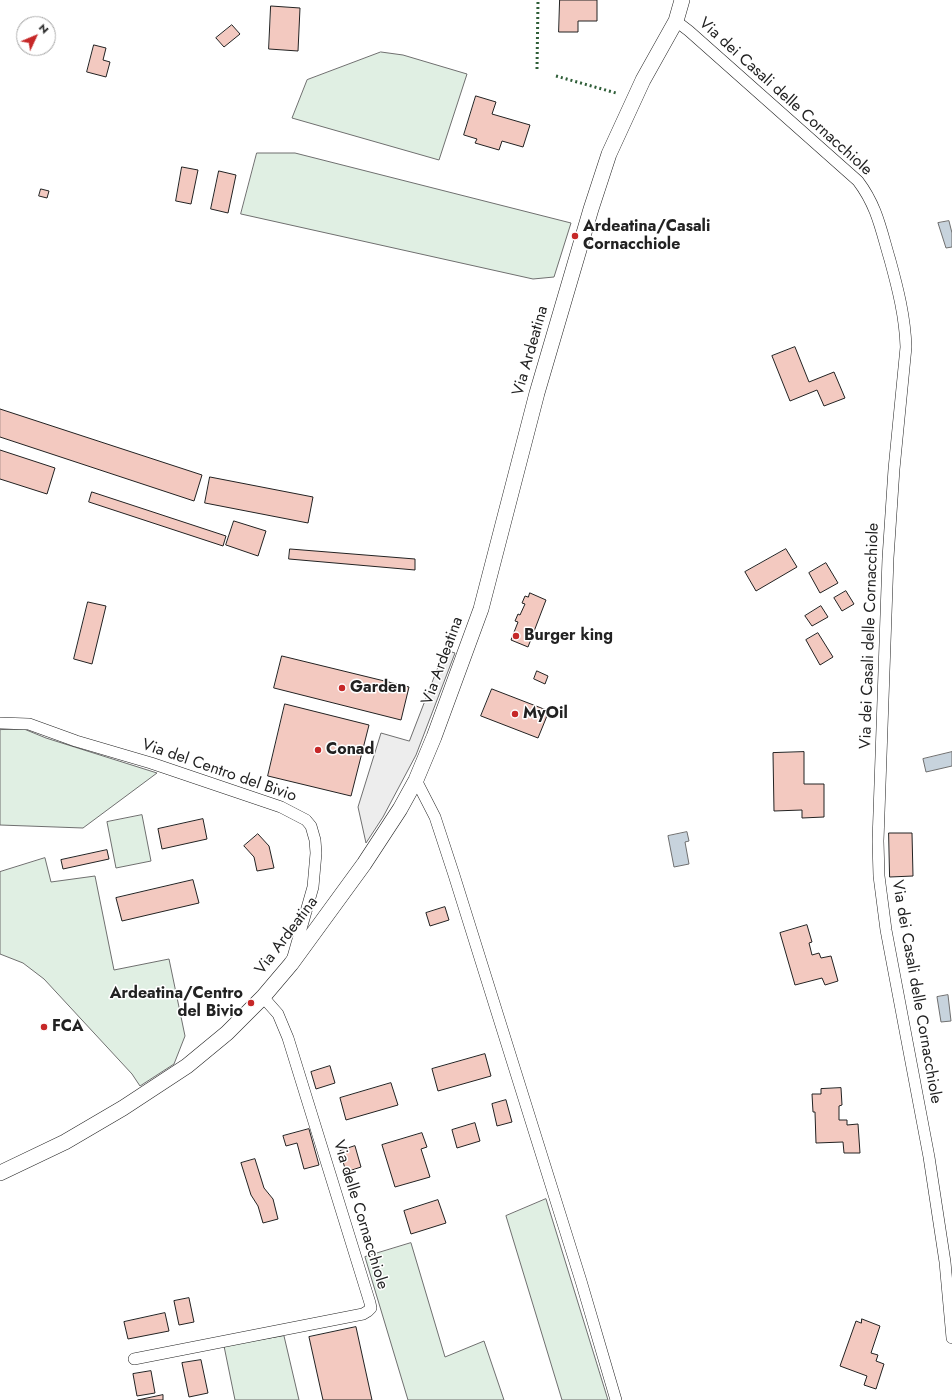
<!DOCTYPE html>
<html>
<head>
<meta charset="utf-8">
<style>
	body { margin:0 }
	#map { position:relative; width:952px; height:1400px; overflow:hidden; background:#fff; font-family:Jost,sans-serif }
	canvas { display:block }
	.north { position:absolute; left:16px; top:16px; width:40px; height:40px; box-sizing:border-box; background:#fff; border:1px solid #a7a7a7; border-radius:50%; rotate:46deg; font-size:11px; font-weight:700; line-height:16px; text-align:center; color:#222 }
	.north::after { content:''; display:block; margin:auto; width:14px; height:18px; background:#c62828; clip-path:polygon(50% 0,100% 100%,50% 72%,0 100%) }
</style>
</head>
<body>
<div id="map">
<canvas width="952" height="1400"></canvas>
<div class="north">N</div>
</div>
<script>
const c = document.querySelector('canvas').getContext('2d');
c.lineJoin = 'round';
function paint(path, color) {
  c.fillStyle = color;
  c.fill(path, 'evenodd');
}
function trace(path, color, width, dash) {
  c.strokeStyle = color;
  c.lineWidth = width;
  c.lineCap = dash ? 'butt' : 'round';
  c.setLineDash(dash || []);
  c.stroke(path);
}
function write(font, color, halo, rows, align = 'center') {
  c.font = font + ' Jost,sans-serif';
  c.lineWidth = 3;
  c.setLineDash([]);
  c.textBaseline = 'middle';
  c.strokeStyle = halo;
  c.fillStyle = color;
  for (const [text, x, y, turn = 0] of rows) {
    c.save();
    c.translate(x, y);
    c.rotate((+turn || 0) * Math.PI / 180);
    c.textAlign = isNaN(turn) ? turn : align;
    if (halo) c.strokeText(text, 0, 0);
    c.fillText(text, 0, 0);
    c.restore();
  }
}
const green = new Path2D(`
	M381,52L403,55L467,74L439,160L292,118L307,80Z
	M257,153H295L571,223L554,277L533,279L241,214Z
	M24,729L46,738L157,773L83,828L0,825V730Z
	M142,815L151,861L116,868L107,822Z
	M45,858L51,882L95,876L114,970L169,959L185,1036L174,1064L140,1086L132,1074L44,979L23,963L0,954V872Z
	M546,1199L608,1400H562L506,1216Z
	M411,1243L445,1357L484,1341L504,1400H408L365,1257Z
	M284,1336L299,1400H235L224,1346Z`);
paint(green, '#e0efe3');
trace(green, '#6f6f6f', 1);
const parking = new Path2D(`
	M445,650L455,653L416,755L383,817L366,843L358,807L381,733L409,741Z`);
paint(parking, '#ededed');
trace(parking, '#6f6f6f', 1);
const water = new Path2D(`
	M949,221L952,233V247L946,248L938,223Z
	M952,752V766L926,772L923,759Z
	M687,832L689,841L685,842L689,864L674,867L668,836Z
	M948,995L951,1021L941,1022L937,997Z`);
paint(water, '#c7d3dd');
trace(water, '#6f6f6f', 1);
const building = new Path2D(`
	M560,0H597V21H578V32H559Z
	M271,6L300,8L298,51L269,49Z
	M232,25L240,34L224,47L216,38Z
	M94,45L106,48L103,60L110,62L106,77L87,72Z
	M476,96L496,102L492,114L530,125L523,147L502,141L499,150L475,143L477,139L464,135Z
	M182,167L198,170L191,204L176,201Z
	M219,171L236,175L228,213L211,209Z
	M41,189L49,191L47,198L39,196Z
	M795,347L809,382L834,372L845,398L824,406L817,390L790,401L772,356Z
	M0,409L202,475L194,501L0,437Z
	M0,450L55,468L47,494L0,479Z
	M210,477L313,497L308,523L205,503Z
	M92,492L226,536L223,546L89,502Z
	M234,521L266,531L258,556L226,545Z
	M290,549L415,559V570L289,559Z
	M786,549L797,567L756,591L745,572Z
	M826,563L838,583L820,593L809,573Z
	M846,591L854,604L842,611L834,598Z
	M530,593L546,600L528,647L511,640L518,622L515,621L518,614L520,615L525,604L522,603L525,596L528,597Z
	M88,602L106,606L92,664L74,659Z
	M821,606L828,617L812,626L805,616Z
	M818,633L833,657L820,665L806,640Z
	M282,656L409,687L401,720L274,688Z
	M537,671L548,676L545,684L534,679Z
	M492,689L549,711L538,738L481,716Z
	M285,704L369,725L351,796L268,776Z
	M804,752V784H824V817L802,818V810L774,811L773,753Z
	M203,819L207,839L162,849L158,829Z
	M889,833H912L913,876L890,877Z
	M258,834L269,846L274,868L257,871L254,857L244,846Z
	M107,850L109,859L63,869L61,860Z
	M193,880L199,903L122,921L116,898Z
	M445,907L449,920L430,926L426,913Z
	M807,925L812,942L809,943L812,955L819,953L821,958L831,956L838,981L825,985L822,978L795,985L780,933Z
	M485,1054L491,1076L438,1091L432,1069Z
	M330,1066L335,1083L316,1089L311,1072Z
	M391,1083L398,1105L346,1120L340,1098Z
	M841,1088L842,1105L839,1106V1120H847V1125L858,1124L860,1153H844L843,1142L816,1143L815,1112H813L812,1094H821V1089Z
	M506,1100L512,1122L497,1126L492,1104Z
	M475,1123L480,1141L457,1148L452,1130Z
	M309,1129L319,1165L304,1169L297,1143L286,1146L283,1136Z
	M422,1133L427,1147L421,1149L430,1177L395,1187L382,1145Z
	M355,1146L361,1167L346,1172L340,1151Z
	M255,1159L264,1188L273,1199L278,1219L263,1223L258,1206L251,1195L241,1163Z
	M438,1200L446,1223L411,1234L404,1211Z
	M189,1298L194,1322L179,1325L174,1301Z
	M165,1313L169,1331L128,1339L124,1322Z
	M862,1319L880,1326L871,1353L878,1355L876,1361L884,1364L876,1389L864,1385L867,1376L840,1366L856,1321L861,1323Z
	M356,1327L372,1400H323L309,1337Z
	M201,1360L208,1393L189,1397L182,1363Z
	M151,1371L155,1393L137,1396L133,1374Z
	M163,1395V1400H138Z`);
paint(building, '#f3c9c0');
trace(building, '#222', 1);
const minor = new Path2D(`
	M676,21L689,31L858,181C877,206 881,230 890,260C898,289 905,317 906,347L894,469L888,558L878,841L879,876L886,930L929,1157L945,1262L952,1338
	M0,723L29,724L76,741L151,763L281,807L306,820L311,826L315,840L316,853L313,887L293,957
	M416,780L435,817L454,875L581,1281L616,1400
	M134,1359L363,1314L368,1311L371,1308L370,1303L288,1038L278,1014L263,997`);
const secondary = new Path2D(`
	M0,1173L65,1142L123,1108L187,1066L227,1033L263,997L291,964L364,864L400,809L416,780L434,737L481,609L537,393L591,209L609,154L643,80L676,21L682,0`);
trace(minor, '#222', 12);
trace(secondary, '#222', 16);
trace(minor, '#fff', 11);
trace(secondary, '#fff', 15);
trace(new Path2D(`
	M537,69L538,0
	M556,76L616,93`), '#2f5e38', 3, [2, 3]);
for (const [x, y, r, color] of [
	[575,236,4,"#c62828"],
	[516,636,4,"#c62828"],
	[342,688,4,"#c62828"],
	[515,714,4,"#c62828"],
	[318,750,4,"#c62828"],
	[251,1003,4,"#c62828"],
	[44,1027,4,"#c62828"]
]) {
  const dot = new Path2D();
  dot.arc(x, y, r, 0, 2 * Math.PI);
  c.fillStyle = color;
  c.fill(dot);
  trace(dot, '#fff', 1.5);
}
write('16px', '#222', '#fff', [
	["Via dei Casali delle Cornacchiole",785,97,42],
	["Via Ardeatina",531,351,-74],
	["Via dei Casali delle Cornacchiole",870,636,-88],
	["Via Ardeatina",443,661,-70],
	["Via del Centro del Bivio",219,771,19],
	["Via Ardeatina",287,936,-53],
	["Via dei Casali delle Cornacchiole",916,992,80],
	["Via delle Cornacchiole",360,1215,73]
]);
write('bold 16px', '#222', '#fff', [
	["Ardeatina/Casali",583,227],
	["Cornacchiole",583,245],
	["Burger king",524,636],
	["Garden",350,688],
	["MyOil",523,714],
	["Conad",326,750],
	["Ardeatina/Centro",243,994,"right"],
	["del Bivio",243,1012,"right"],
	["FCA",52,1027]
], 'left');
</script>
</body>
</html>
